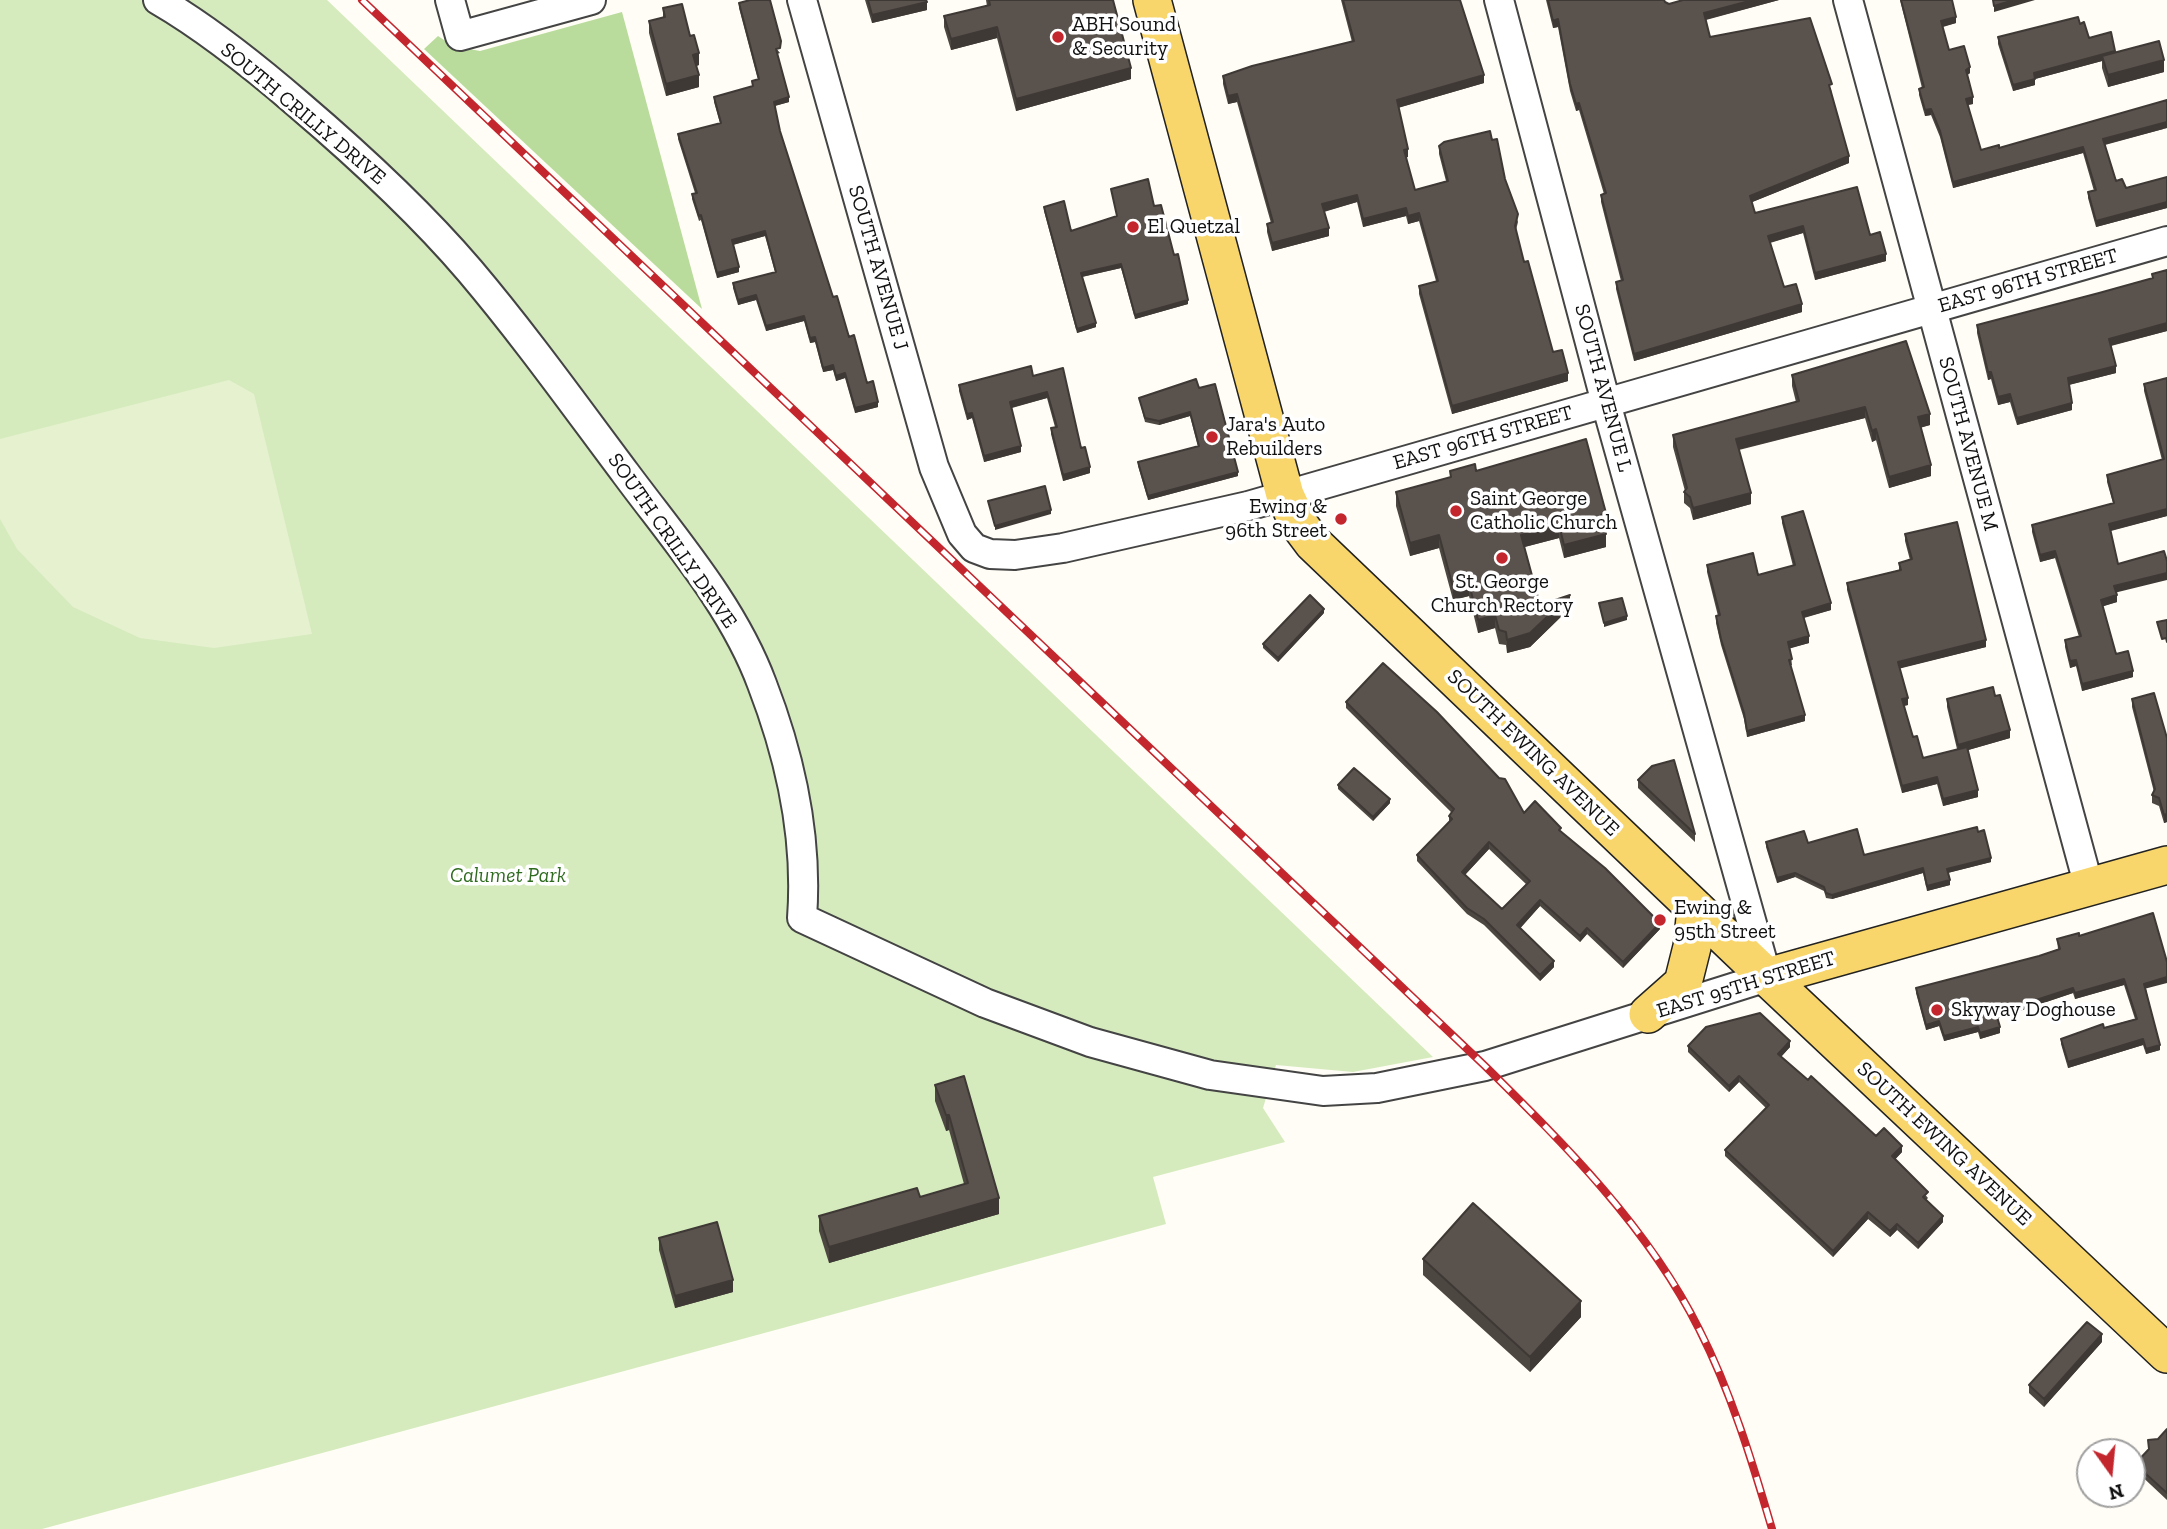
<!DOCTYPE html>
<html>
<head>
<meta charset="utf-8">
<style>
	body { margin:0 }
	#map { position:relative; width:2167px; height:1529px; overflow:hidden; background:#fffdf5; font-family:"Zilla Slab",serif }
	canvas { display:block }
	.north { position:absolute; left:2076px; top:1438px; width:70px; height:70px; box-sizing:border-box; background:#fff; border:2px solid #a0a0a0; border-radius:50%; rotate:165deg; font-size:19px; font-weight:700; line-height:28px; text-align:center; color:#111 }
	.north::after { content:''; display:block; margin:auto; width:24px; height:32px; background:#c4262e; clip-path:polygon(50% 0,100% 100%,50% 72%,0 100%) }
</style>
</head>
<body>
<div id="map">
<canvas width="2167" height="1529"></canvas>
<div class="north">N</div>
</div>
<script>
const c = document.querySelector('canvas').getContext('2d');
c.lineJoin = 'round';
function paint(path, color) {
  c.fillStyle = color;
  c.fill(path, 'evenodd');
}
function trace(path, color, width, dash) {
  c.strokeStyle = color;
  c.lineWidth = width;
  c.lineCap = dash ? 'butt' : 'round';
  c.setLineDash(dash || []);
  c.stroke(path);
}
function write(font, color, halo, rows, align = 'center') {
  c.font = font + ' "Zilla Slab",serif';
  c.lineWidth = 7;
  c.setLineDash([]);
  c.textBaseline = 'middle';
  c.strokeStyle = halo;
  c.fillStyle = color;
  for (const [text, x, y, turn = 0] of rows) {
    c.save();
    c.translate(x, y);
    c.rotate((+turn || 0) * Math.PI / 180);
    c.textAlign = isNaN(turn) ? turn : align;
    if (halo) c.strokeText(text, 0, 0);
    c.fillText(text, 0, 0);
    c.restore();
  }
}
paint(new Path2D(`
	M0,0H327L1433,1057L1353,1072L1276,1065L1263,1108L1285,1142L1153,1177L1166,1224L42,1529H0Z`), '#d5ebbd');
paint(new Path2D(`
	M622,12L702,309L424,49L438,36L453,46L480,51Z`), '#b9dc9c');
paint(new Path2D(`
	M229,380L254,394L312,634L214,648L140,638L73,607L17,549L0,519V439Z`), '#e6f2cf');
const minor = new Path2D(`
	M158,0C208,29 255,67 298,104C359,156 418,210 470,271C525,336 575,406 626,474C675,540 733,606 762,684C791,759 808,838 802,918L985,1003L1090,1042L1210,1075L1323,1091L1377,1088L1485,1066L1767,977L1606,403L1499,0
	M450,0L460,36L591,0
	M802,0L934,467L962,534L974,548L990,554L1015,555L1063,548L1248,506L2167,241
	M1848,0L2089,887`);
const major = new Path2D(`
	M1152,0L1285,495L1298,523L1313,543L1767,977L2167,1354
	M1767,977L2167,865
	M1648,1014L1683,983L1692,947L1696,909`);
trace(minor, '#444', 32);
trace(major, '#222', 40);
trace(minor, '#fff', 28);
trace(major, '#f9d66b', 37);
const rail = new Path2D(`
	M362,0L1485,1066C1565,1145 1648,1227 1699,1329C1731,1392 1752,1461 1772,1529`);
trace(rail, '#c4262e', 8);
trace(rail, '#fff', 5, [16]);
paint(new Path2D(`
	M865,0H926L927,10L872,23Z
	M986,0H1113L1131,79L1016,111L997,38L951,50L944,27V16L987,6Z
	M1341,0H1460L1484,83L1398,108L1408,157H1406L1415,190L1446,181L1439,154V146L1505,179L1518,222L1516,230L1524,262L1553,352L1568,381L1452,414L1419,294V286L1436,281L1419,221L1408,224L1406,216L1363,227L1357,202L1324,212L1329,236L1272,251L1267,232V224L1271,223L1237,102L1228,104L1223,84V76L1352,42Z
	M1546,0H1664L1665,2L1669,4L1683,0H1779L1706,20L1710,37L1832,91H1831L1849,163L1752,202L1755,213L1870,235L1886,261L1815,280L1803,233L1770,243L1784,287L1802,312L1634,361L1616,289V282L1621,281L1601,202V195L1604,194L1579,110L1576,111L1570,91L1558,27L1553,28Z
	M1900,0H1952L1956,23L1943,27L1949,50L1970,73L1967,75L1973,104L1968,105L1981,150L2167,128L2105,145L2116,181L2126,188L2167,177V208L2096,227L2088,198V192L2094,191L2083,153L1953,188L1940,137L1931,115L1925,116L1919,95V89L1922,88Z
	M739,3L780,53L777,54L789,102L775,106L780,131L833,297L867,383L878,407L855,413L845,378L836,381L833,370L823,372L815,342L810,343L804,321L766,331L756,300L738,305L733,288V283L775,272L765,236L733,245L739,272L717,278L701,220L699,221L692,199V194L695,193L678,139V134L720,123L714,102V97L752,86V81L758,80L739,8Z
	M663,8L690,36L699,65L696,66L699,87L666,96L649,33V21L663,17Z
	M2080,24L2089,38L2115,52L2164,72L2108,87L2102,68V61L2035,79V85L2013,91L1998,44V37Z
	M1111,189L1154,206L1188,304L1135,319L1121,268L1082,277L1096,327L1077,333L1044,211V207L1071,231L1117,216Z
	M2167,270V331L2111,346L2116,373L2069,385L2072,410L2017,425L2010,402L1998,405L1991,379L1988,380L1977,333V325L2099,293L2152,278V274Z
	M1063,368L1081,448L1090,473L1063,481L1051,434V428L1055,427L1047,398L1012,408L1021,452L984,462L972,418L967,420L959,391V385L1033,376Z
	M1792,375L1930,425L1920,428L1931,476L1889,488L1876,440L1872,442L1865,418L1739,450L1751,504L1693,520L1690,508L1684,503V492L1685,491L1673,447V435L1796,402L1792,386Z
	M2167,378V516L2111,531L2117,602L2103,606L2116,654L2133,677L2082,691L2076,666L2070,668L2065,647V640L2079,637L2055,558L2040,562L2032,532V525L2113,503L2107,482V475L2162,460L2144,391V384Z
	M1199,388L1238,476L1148,500L1138,466V462L1198,447L1190,416L1159,425L1145,422L1139,398Z
	M1450,471H1476L1606,526L1604,527L1606,547L1564,558L1559,538L1524,547L1540,605L1570,608L1530,647L1507,653L1506,645L1499,644L1495,628L1478,633L1469,596L1453,600L1439,548L1410,556L1396,506V492L1450,478Z
	M1782,517L1831,610L1804,618L1809,643L1790,648L1792,665L1790,666L1805,721L1747,737L1744,719L1721,645L1716,623V616H1718L1707,572V565L1758,575L1793,566L1782,523Z
	M1905,534L1986,647L1900,668L1908,705L1904,706L1913,737L1923,758L1957,749L1947,707V699L1995,696L2010,738L1968,750L1978,797L1943,806L1937,784L1902,793L1847,590V583L1899,570V563L1910,560L1905,541Z
	M1324,613L1278,662L1263,648V644Z
	M2132,699L2167,738V822L2164,823L2159,806L2152,803V795L2154,792L2132,707Z
	M1346,702L1524,813L1561,832L1660,929L1623,968L1587,934L1580,942L1540,906L1520,928L1554,967L1540,981L1484,925L1467,914L1417,861V855L1449,822V816L1452,813L1346,708ZM1489,849L1526,884L1502,909L1465,875Z
	M1638,780L1695,834V842L1638,788Z
	M1338,785L1390,803L1373,821L1338,789Z
	M1766,842L1808,843L1864,855L1991,862L1948,873L1950,885L1927,891L1923,873L1832,899L1826,898L1824,891L1795,877L1777,883L1766,847Z
	M2079,936L2146,989L2160,1050L2146,1054L2143,1045L2068,1068L2061,1044V1039L2135,1019L2124,985L2075,999L2073,993L1998,1018L2000,1033L1980,1039L1978,1032L1944,1041L1939,1026L1926,1030L1916,993V988L2039,956L2058,949L2057,939Z
	M1688,1046L1790,1047L1781,1057L1876,1136L1902,1152L1895,1159L1928,1198L1926,1200L1943,1222L1918,1249L1897,1230L1890,1237L1868,1219L1833,1257L1725,1156V1150L1766,1108L1739,1082L1729,1092L1688,1052Z
	M935,1085L999,1214L829,1263L819,1231V1216L920,1197L964,1184L949,1130L946,1131L935,1101Z
	M659,1238L733,1292L675,1308L659,1250Z
	M1423,1259L1581,1317L1530,1372L1423,1275Z
	M2102,1342L2044,1407L2029,1393V1385Z
	M2167,1429V1500L2135,1470V1464L2148,1450V1440L2158,1439Z`), '#4d4742');
paint(new Path2D(`
	M1753,0H1779L1704,20V13Z
	M2014,0H2035L1994,12V6Z
	M927,2V10L872,23V15Z
	M1956,17V23L1941,27V21Z
	M1558,19V27L1553,28V21Z
	M997,27V38L951,50V39Z
	M2115,51V57L2102,56V61L2035,79V85L2013,91V85L2034,73Z
	M699,53V65L693,67V55Z
	M2164,60V72L2108,87V75Z
	M1970,67V73L1966,76V70Z
	M1131,68V79L1016,111V99Z
	M699,75V87L666,96V84Z
	M1484,75V83L1397,108V100Z
	M1237,94V102L1228,104V96Z
	M789,97V102L774,106V102Z
	M1973,97V104L1966,105V99Z
	M1579,103V110L1576,111V104Z
	M1931,109V115L1925,116V110Z
	M2167,122V128L2103,145V139Z
	M2083,147V153L1953,188V182Z
	M1408,149V157L1404,158V150Z
	M1849,156V163L1750,203V196Z
	M1357,195V202L1322,212V204Z
	M2167,202V208L2096,227V221Z
	M1406,208V216L1363,227V219Z
	M1419,213V221L1408,224V216Z
	M1803,226V233L1768,243V236Z
	M1329,228V236L1272,251V243Z
	M765,231V236L732,245V240Z
	M1886,254V261L1815,280V273Z
	M1121,264V268L1081,277V273Z
	M739,267V272L717,278V273Z
	M756,295V300L738,305V300Z
	M1188,300V304L1135,319V315Z
	M1802,304V312L1634,361V354Z
	M804,316V321L766,331V326Z
	M1096,323V327L1077,333V329Z
	M2167,323V331L2109,346V339Z
	M815,337V342L810,343V338Z
	M833,365V370L823,372V368Z
	M2116,366V373L2068,385V378Z
	M1988,372H1991V379L1988,380Z
	M845,373V378L836,381V376Z
	M1568,373V381L1452,414V406Z
	M1047,392V398L1010,408V402Z
	M2010,394V402L1998,405V397Z
	M878,402V407L855,413V408Z
	M2072,403V410L2017,425V418Z
	M1865,407V418L1736,450V439Z
	M1190,412V416L1159,425V421Z
	M972,413V418L967,420V414Z
	M1930,414V425L1918,428V417Z
	M1876,429V440L1872,442V431Z
	M1021,446V452L984,462V456Z
	M1931,465V476L1889,488V477Z
	M1090,467V473L1063,481V475Z
	M1238,472V476L1148,500V496Z
	M1751,493V504L1693,520V508Z
	M2167,509V516L2109,531V524Z
	M1051,510V514L995,530V526Z
	M1606,513V526L1601,528V515Z
	M1559,525V538L1521,548V535Z
	M1606,534V547L1564,558V545Z
	M1439,535V548L1410,556V543Z
	M2055,551V558L2040,562V555Z
	M2167,573V580L2114,593V586Z
	M1469,583V596L1453,600V587Z
	M1570,595V608L1530,647L1507,653V640Z
	M2117,595V602L2101,607V600Z
	M1831,603V610L1802,618V612Z
	M1324,609V613L1278,662V658Z
	M1495,615V628L1478,633V620Z
	M1627,616V620L1604,627V623Z
	M1809,636V643L1788,649V642Z
	M1986,640V647L1898,669V662Z
	M2076,660V666L2070,668V661Z
	M2133,671V677L2082,691V684Z
	M1908,698V705L1902,706V699Z
	M1805,715V721L1747,737V731Z
	M2010,730V738L1958,753V745Z
	M1937,777V784L1902,793V786Z
	M1978,790V797L1943,806V799Z
	M1390,799V803L1373,821V817Z
	M2167,814V822L2164,823V815Z
	M1489,842V849L1462,878V872Z
	M1991,858V862L1947,873V869Z
	M1923,868V873L1832,899V895Z
	M1795,873V877L1777,883V878Z
	M1950,880V885L1927,891V886Z
	M1540,900V906L1517,932V925Z
	M1660,923V929L1623,968V962Z
	M1587,928V934L1580,942V936Z
	M1554,961V967L1540,981V975Z
	M2167,977V983L2144,989V984Z
	M2124,979V985L2075,999V993Z
	M2073,988V993L1996,1019V1013Z
	M1939,1021V1026L1926,1030V1025Z
	M1978,1027V1032L1944,1041V1036Z
	M2000,1027V1033L1980,1039V1033Z
	M2143,1039V1045L2068,1068V1062Z
	M1790,1041V1047L1778,1060V1054Z
	M2160,1045V1050L2146,1054V1049Z
	M1739,1076V1082L1729,1092V1086Z
	M946,1115H949V1130L946,1131Z
	M1902,1146V1152L1892,1163V1156Z
	M999,1198V1214L829,1263V1247Z
	M1868,1212V1219L1833,1257V1251Z
	M1943,1216V1222L1918,1249V1243Z
	M1897,1224V1230L1890,1237V1231Z
	M733,1280V1292L675,1308V1296Z
	M1581,1301V1317L1530,1372V1357Z
	M2102,1334V1342L2044,1407V1399Z`), '#3f3936');
const building = new Path2D(`
	M750,0H770L781,41L780,48L776,49L789,97L774,102L780,131L833,297L837,296L849,337L854,335L867,383L873,381L878,402L855,408L845,373L836,376L833,365L823,368L815,337L810,338L804,316L766,326L756,295L738,300L733,283L776,272L765,231L732,240L739,267L717,273L701,215L699,216L692,194L697,193L678,134L721,123L714,97L753,86L752,81L759,79L739,3Z
	M868,0H926L927,2L872,15Z
	M989,0H1113L1131,68L1016,99L997,27L951,39L944,16L990,5Z
	M1343,0H1460L1484,75L1397,100L1408,149L1404,150L1415,190L1448,181L1439,146L1444,142L1490,131L1492,140L1497,139L1505,179L1518,214L1515,226L1524,262L1528,261L1553,352L1562,350L1568,373L1452,406L1419,286L1438,281L1419,213L1408,216L1406,208L1363,219L1357,195L1322,204L1329,228L1272,243L1267,224L1273,222L1237,94L1228,96L1223,76L1252,66L1354,41Z
	M1548,0H1664L1665,2L1669,4L1683,0H1753L1704,13L1710,37L1810,18L1832,84L1829,85L1849,156L1750,196L1755,213L1857,187L1870,235L1880,232L1886,254L1815,273L1803,226L1768,236L1784,287L1796,284L1802,304L1634,354L1616,282L1623,280L1601,195L1606,193L1579,103L1576,104L1570,84L1558,19L1553,21Z
	M1901,0H1952L1956,17L1941,21L1949,50L1964,46L1970,67L1966,70L1973,97L1966,99L1981,150L1999,145V148L2167,100V122L2103,139L2116,181L2122,179L2126,188L2167,177V202L2096,221L2088,192L2096,190L2083,147L1953,182L1940,131L1931,109L1925,110L1919,89L1924,87Z
	M1993,0H2014L1994,6Z
	M682,4L690,36L694,35L699,53L693,55L699,75L666,84L649,21L665,17L663,8Z
	M2078,17L2080,24L2084,22L2089,38L2111,32L2115,51L2034,73L2035,79L2013,85L1998,37Z
	M2159,41L2164,60L2108,75L2102,56Z
	M1148,179L1154,206L1161,205L1174,255L1178,254L1188,300L1135,315L1121,264L1081,273L1096,323L1077,329L1044,207L1064,201L1071,231L1117,216L1111,189Z
	M2167,270V323L2109,339L2116,366L2068,378L2072,403L2017,418L2010,394L1998,397L1991,372H1988L1977,325L2099,293L2153,278L2152,274Z
	M1906,341L1930,414L1918,417L1931,465L1889,477L1876,429L1872,431L1865,407L1736,439L1751,493L1693,508L1690,497L1684,492L1687,488L1673,435L1799,401L1792,375Z
	M1031,366L1033,376L1063,368L1081,448L1085,447L1090,467L1063,475L1051,428L1057,427L1047,392L1010,402L1021,446L984,456L972,413L967,414L959,385Z
	M2167,378V509L2109,524L2118,564L2164,551L2167,561V573L2114,586L2117,595L2101,600L2116,654L2128,651L2133,671L2082,684L2076,660L2070,661L2065,640L2081,636L2055,551L2040,555L2032,525L2114,503L2107,475L2164,459L2144,384Z
	M1196,379L1199,388L1215,384L1238,472L1148,496L1138,462L1199,446L1190,412L1159,421L1145,418L1139,398Z
	M1586,439L1606,513L1601,515L1606,534L1564,545L1559,525L1521,535L1540,605L1570,595L1530,633L1507,640L1506,632L1499,630L1495,615L1478,620L1469,583L1453,587L1439,535L1410,543L1396,492L1451,477L1450,471L1475,464L1476,471Z
	M1045,486L1051,510L995,526L988,501Z
	M1803,511L1831,603L1802,612L1809,636L1788,642L1792,659L1789,660L1805,715L1747,731L1744,713L1721,639L1716,616L1720,615L1707,565L1753,553L1758,575L1795,565L1782,517Z
	M1957,522L1986,640L1898,662L1908,698L1902,699L1913,737L1917,736L1923,758L1967,747L1978,790L1943,799L1937,777L1902,786L1847,583L1901,570L1899,563L1912,559L1905,534Z
	M1310,595L1324,609L1278,658L1263,644Z
	M1622,598L1627,616L1604,623L1599,603Z
	M2167,620V642L2166,638L2162,639L2157,622Z
	M1383,663L1437,712L1499,778L1505,779L1524,813L1535,801L1561,828L1559,830L1605,868L1660,923L1623,962L1587,928L1580,936L1540,900L1517,925L1554,961L1540,975L1484,919L1467,908L1417,855L1452,819L1449,816L1454,809L1346,702ZM1489,842L1530,881L1502,909L1462,872Z
	M1993,687L1995,696L2000,695L2010,730L1958,745L1947,699Z
	M2154,693L2167,738V814L2164,815L2159,798L2152,795L2155,789L2132,699Z
	M1674,760L1695,834L1638,780L1652,766Z
	M1354,768L1390,799L1373,817L1338,785Z
	M1977,827L1978,832L1984,830L1991,858L1947,869L1950,880L1927,886L1923,868L1832,895L1826,893L1824,887L1795,873L1777,878L1766,842L1804,831L1808,843L1857,829L1864,855Z
	M2153,913L2167,962V977L2144,984L2160,1045L2146,1049L2143,1039L2068,1062L2061,1039L2103,1024L2104,1028L2137,1019L2124,979L2075,993L2073,988L1996,1013L2000,1027L1980,1033L1978,1027L1944,1036L1939,1021L1926,1025L1916,988L2039,956L2060,949L2057,939L2079,933V936Z
	M1760,1013L1790,1041L1778,1054L1808,1080L1811,1076L1876,1136L1884,1128L1902,1146L1892,1156L1928,1192L1923,1197L1943,1216L1918,1243L1897,1224L1890,1231L1868,1212L1833,1251L1725,1150L1769,1105L1739,1076L1729,1086L1688,1046L1706,1027Z
	M964,1076L999,1198L829,1247L819,1216L917,1188L920,1197L968,1183L949,1115H946L935,1085Z
	M1473,1203L1581,1301L1530,1357L1423,1259Z
	M717,1222L733,1280L675,1296L659,1238Z
	M2087,1322L2102,1334L2044,1399L2029,1385Z
	M2167,1429V1493L2135,1464L2149,1449L2148,1440L2158,1439Z`);
paint(building, '#5a524d');
trace(building, '#3f3936', 2);
for (const [x, y, r, color] of [
	[1058,37,7,"#c4262e"],
	[1133,227,7,"#c4262e"],
	[1212,437,7,"#c4262e"],
	[1456,511,7,"#c4262e"],
	[1341,519,7,"#c4262e"],
	[1502,558,7,"#c4262e"],
	[1660,920,7,"#c4262e"],
	[1937,1010,7,"#c4262e"]
]) {
  const dot = new Path2D();
  dot.arc(x, y, r, 0, 2 * Math.PI);
  c.fillStyle = color;
  c.fill(dot);
  trace(dot, '#fff', 2.5);
}
write('21px', '#111', '#fff', [
	["ABH Sound",1072,25],
	["& Security",1072,49],
	["El Quetzal",1147,227],
	["Jara's Auto",1226,425],
	["Rebuilders",1226,449],
	["Saint George",1470,499],
	["Catholic Church",1470,523],
	["Ewing &",1327,507,"right"],
	["96th Street",1327,531,"right"],
	["St. George",1502,582,"center"],
	["Church Rectory",1502,606,"center"],
	["Ewing &",1674,908],
	["95th Street",1674,932],
	["Skyway Doghouse",1951,1010]
], 'left');
write('21px', '#111', '#fff', [
	["SOUTH CRILLY DRIVE",303,114,40],
	["SOUTH AVENUE J",878,268,74],
	["EAST 96TH STREET",2028,281,-16],
	["SOUTH AVENUE L",1603,388,75],
	["EAST 96TH STREET",1483,438,-16],
	["SOUTH AVENUE M",1968,444,75],
	["SOUTH CRILLY DRIVE",672,541,55],
	["SOUTH EWING AVENUE",1533,753,44],
	["EAST 95TH STREET",1746,985,-17],
	["SOUTH EWING AVENUE",1944,1144,43]
]);
write('italic 21px', '#2f6b1f', '#fff', [
	["Calumet Park",508,876]
]);
</script>
</body>
</html>
